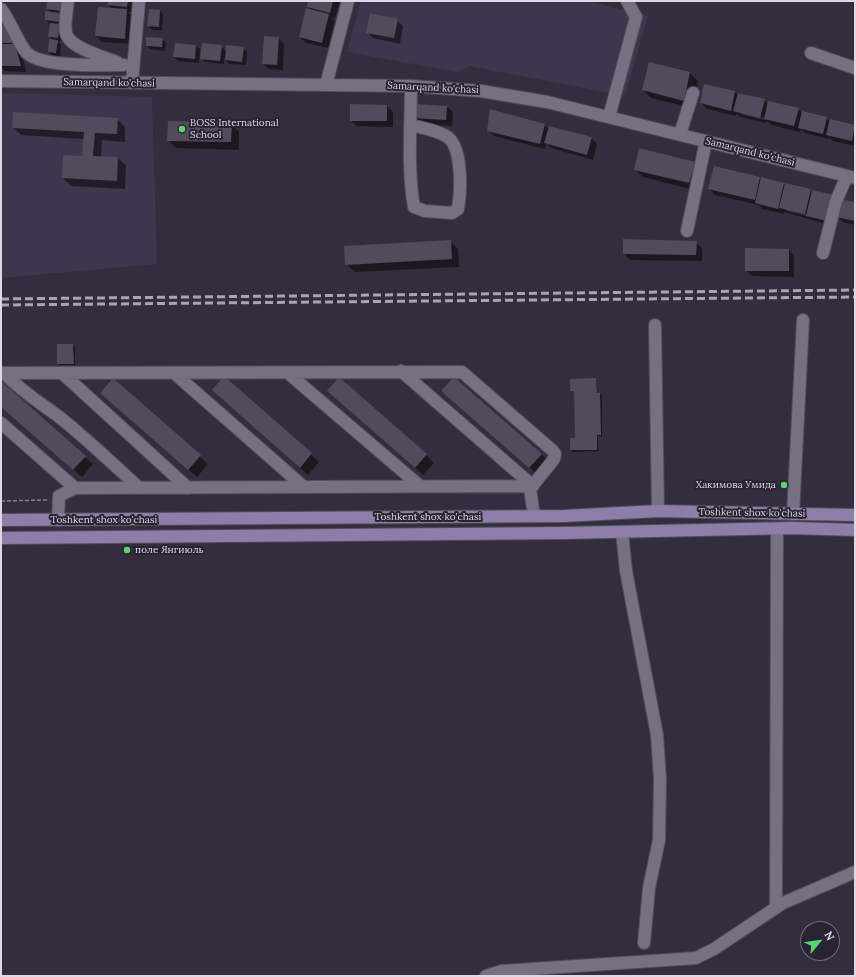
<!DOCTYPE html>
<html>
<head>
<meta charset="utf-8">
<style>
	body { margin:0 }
	#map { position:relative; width:856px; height:977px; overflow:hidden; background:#332e3d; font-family:Lora,serif }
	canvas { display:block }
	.frame { position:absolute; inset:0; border:2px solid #ddd9e3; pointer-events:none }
	.north { position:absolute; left:800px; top:921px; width:40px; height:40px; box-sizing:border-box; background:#292433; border:1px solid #716c79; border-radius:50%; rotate:61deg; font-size:11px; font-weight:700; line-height:16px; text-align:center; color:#ddd9e3 }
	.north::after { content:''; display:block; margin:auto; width:14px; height:18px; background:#5ad56f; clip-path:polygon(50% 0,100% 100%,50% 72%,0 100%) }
</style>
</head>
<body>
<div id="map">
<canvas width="856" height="977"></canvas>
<div class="frame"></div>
<div class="north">N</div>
</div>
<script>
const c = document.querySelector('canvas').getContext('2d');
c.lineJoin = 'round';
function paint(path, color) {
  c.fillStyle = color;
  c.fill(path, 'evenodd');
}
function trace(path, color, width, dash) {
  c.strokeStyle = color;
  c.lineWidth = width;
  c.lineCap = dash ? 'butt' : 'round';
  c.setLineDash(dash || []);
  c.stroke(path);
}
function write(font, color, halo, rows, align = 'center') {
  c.font = font + ' Lora,serif';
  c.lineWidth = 4;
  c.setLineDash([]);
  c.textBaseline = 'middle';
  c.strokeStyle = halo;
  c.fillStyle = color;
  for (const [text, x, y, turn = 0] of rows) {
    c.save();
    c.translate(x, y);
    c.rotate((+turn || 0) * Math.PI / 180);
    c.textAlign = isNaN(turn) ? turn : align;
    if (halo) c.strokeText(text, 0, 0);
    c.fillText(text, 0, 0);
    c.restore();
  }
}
paint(new Path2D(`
	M361,1H588L648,16L625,96L469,66L457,72L347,52Z
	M1,93L152,97L157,264L1,278Z`), '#3e364c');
paint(new Path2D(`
	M48,1H62L64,14H60L64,18L62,41H57L61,45L60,56H52L49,52L53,40L49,37L50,24L46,20L51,13L47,9Z
	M109,1H134L133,12H128L133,16L130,44L102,42L96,36L113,9L108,5Z
	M309,1H340L335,18L331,17L335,21L328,48L306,43L300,37L312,11L308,7Z
	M160,11L163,14L162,30H152L148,26Z
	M1,19L21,51L26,72L5,71L1,67V48L4,45L1,42Z
	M397,20L403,26L400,44L373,38L367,32Z
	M278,38L284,44L283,70L269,69L263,64Z
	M162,39L166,43L165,51L150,49L147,46Z
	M196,46L200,49L199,63L178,61L174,57Z
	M221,46L226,51L243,48L247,52L246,65L229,64L224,58V64L205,62L201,58Z
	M650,64L690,73L698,81L692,108L651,98L643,90Z
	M735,92L738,95L764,100L768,104L798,109L802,113L826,118L830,122L831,120L855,126V146L833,141L829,137V139L805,133L801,129L800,132L771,125L767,121L766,123L740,117L737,113L736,116L707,109L701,103ZM740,112L766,118L765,120L740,114Z
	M387,106L393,112V127L357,126L351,121Z
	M447,107L453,112L452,126L421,124L415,118Z
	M117,119L125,127V142L102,140L101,157L118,158L126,166L125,189L71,186L63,178L83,157L84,139L21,135L13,127Z
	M231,124L239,132V150L176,148L168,140Z
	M544,125L549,129L592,138L597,144L593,160L551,148L547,144L545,149L494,136L488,130Z
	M694,162L702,170L697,191L643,177L635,169Z
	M760,178L762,180L811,190L840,203H855V225L843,222L836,215L833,226L784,212V214L762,209L759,205L715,195L710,189ZM786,209L810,215V217L786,211Z
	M450,241L458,249L459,267L355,272L346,264Z
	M696,242L702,248V261L630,260L624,254Z
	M789,250L794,256V277L752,276L746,270Z
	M73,345L75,347V365H60L58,364Z
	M224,377L319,462L308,475L213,390Z
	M596,379L598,394L602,395V436H598V451L573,452L571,450L576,439L575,392L571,390Z
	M113,380L208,464L197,477L110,400Z
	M1,383L93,464L82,477L1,406Z
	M336,399L426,455L434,463L423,475Z
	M451,399L541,454L549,462L538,475Z`), '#0007');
paint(new Path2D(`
	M47,1H62L61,11L46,9Z
	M108,1H128L127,7L107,5Z
	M308,1H333L330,13L307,7Z
	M98,7L127,9L125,39L95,36Z
	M306,8L329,14L322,43L299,37Z
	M149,9L160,10L159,27L147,26Z
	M45,11L60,13V22L45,20Z
	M370,13L398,19L394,38L366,33Z
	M50,23L60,24L58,38L48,37Z
	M5,24L14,43H1V26Z
	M264,36L279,37L277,65L262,64Z
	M146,37L163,38L162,47L146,46Z
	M49,39L58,40L56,53L48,52Z
	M175,43L196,45L195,59L173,57Z
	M202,43L222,45L220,61L200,59Z
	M1,44H15L21,66H1Z
	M226,45L244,47L242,62L225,60Z
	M649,62L690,72L684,101L642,90Z
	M704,84L735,91L731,111L700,103Z
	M738,93L765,99L760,118L733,111Z
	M768,101L799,108L794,126L764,119Z
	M350,104L387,105V121H350Z
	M415,104L447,106L446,120L414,118Z
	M490,109L545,124L540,144L487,131Z
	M802,111L827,117L823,134L798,128Z
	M13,112L118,118L117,134L95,133L93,156L118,157L117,181L62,178L63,155L82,156L84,132L12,128Z
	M830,119L855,125L852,141L826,135Z
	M168,121L232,123L231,142L167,141Z
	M549,126L592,137L587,155L544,143Z
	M639,148L695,162L689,183L634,170Z
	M714,166L760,177L755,200L708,189Z
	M761,177L784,183L778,209L755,203Z
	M785,183L811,189L805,214L779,208Z
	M812,190L834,195L827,221L806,216Z
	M840,199L855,202V221L836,217Z
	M623,239L697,241L696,255L623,254Z
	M451,240L452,259L345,265L344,246Z
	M745,248L789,249V271H745Z
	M57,344H73L74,364H57Z
	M224,376L312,453L300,468L212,390Z
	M339,377L427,454L415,468L327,391Z
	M454,377L542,454L529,468L441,391Z
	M113,378L201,455L188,470L100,393Z
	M596,378L597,393H600L601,435H597V450H570V438H575L574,391H570V379Z
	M1,381L86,456L73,470L1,407Z`), '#514b5c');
const minor = new Path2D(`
	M68,1C67,11 64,23 66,33C69,48 104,57 117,62
	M1,9C11,22 16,39 26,52C39,68 103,65 124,65
	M811,53L855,68
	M1,81L411,86L481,91L547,102L855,178
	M132,83L139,1
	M326,85L348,1
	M609,117L636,17L627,1
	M411,125C422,128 436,130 446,136C463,145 461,192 458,209L452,213L425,211L414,207C407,167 411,126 411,86
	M680,134L693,93
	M687,231L706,141
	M823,253L836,201L847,176
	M655,325L658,511
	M401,371L533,486
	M1,373L462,372L552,450L555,454L554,459L530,489
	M4,373C20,390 39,402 58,416C86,438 112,463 139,488
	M62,373L188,488
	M174,373L304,487
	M289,374L420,486
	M1,423L75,488
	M793,514L803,320
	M58,520L59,496L75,488L525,486L530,489L534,516
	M622,532L626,571L657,735L660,779L659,840L649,888L644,943
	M776,908L777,529
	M486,976L502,971L696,958L714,949L783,903L855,872`);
const major = new Path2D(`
	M1,520L564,516L658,511L855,515
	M1,538L564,533L792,528L855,530`);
trace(minor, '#514d59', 14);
trace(major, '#514d59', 14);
trace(new Path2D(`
	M1,501L48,500`), '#817d89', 1.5, [4, 2]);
trace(minor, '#767082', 12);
trace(major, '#8d7da8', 12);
trace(new Path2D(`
	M1,299L855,290
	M1,305L855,297`), '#a9a5b0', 3, [8, 4]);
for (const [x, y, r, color] of [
	[182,129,4,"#5ad56f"],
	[784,485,4,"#5ad56f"],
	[127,550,4,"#5ad56f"]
]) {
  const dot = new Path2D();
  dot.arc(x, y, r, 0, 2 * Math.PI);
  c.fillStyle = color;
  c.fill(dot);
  trace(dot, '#292433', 1.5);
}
write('10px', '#ddd9e3', '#292433', [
	["Samarqand ko'chasi",109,83,1],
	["Samarqand ko'chasi",433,88,3],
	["Samarqand ko'chasi",750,152,14],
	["Toshkent shox ko'chasi",752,513,1],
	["Toshkent shox ko'chasi",428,517],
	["Toshkent shox ko'chasi",104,520]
]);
write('10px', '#ddd9e3', '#292433', [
	["BOSS International",190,123],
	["School",190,135],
	["Хакимова Умида",776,485,"right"],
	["поле Янгиюль",135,550]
], 'left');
</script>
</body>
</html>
